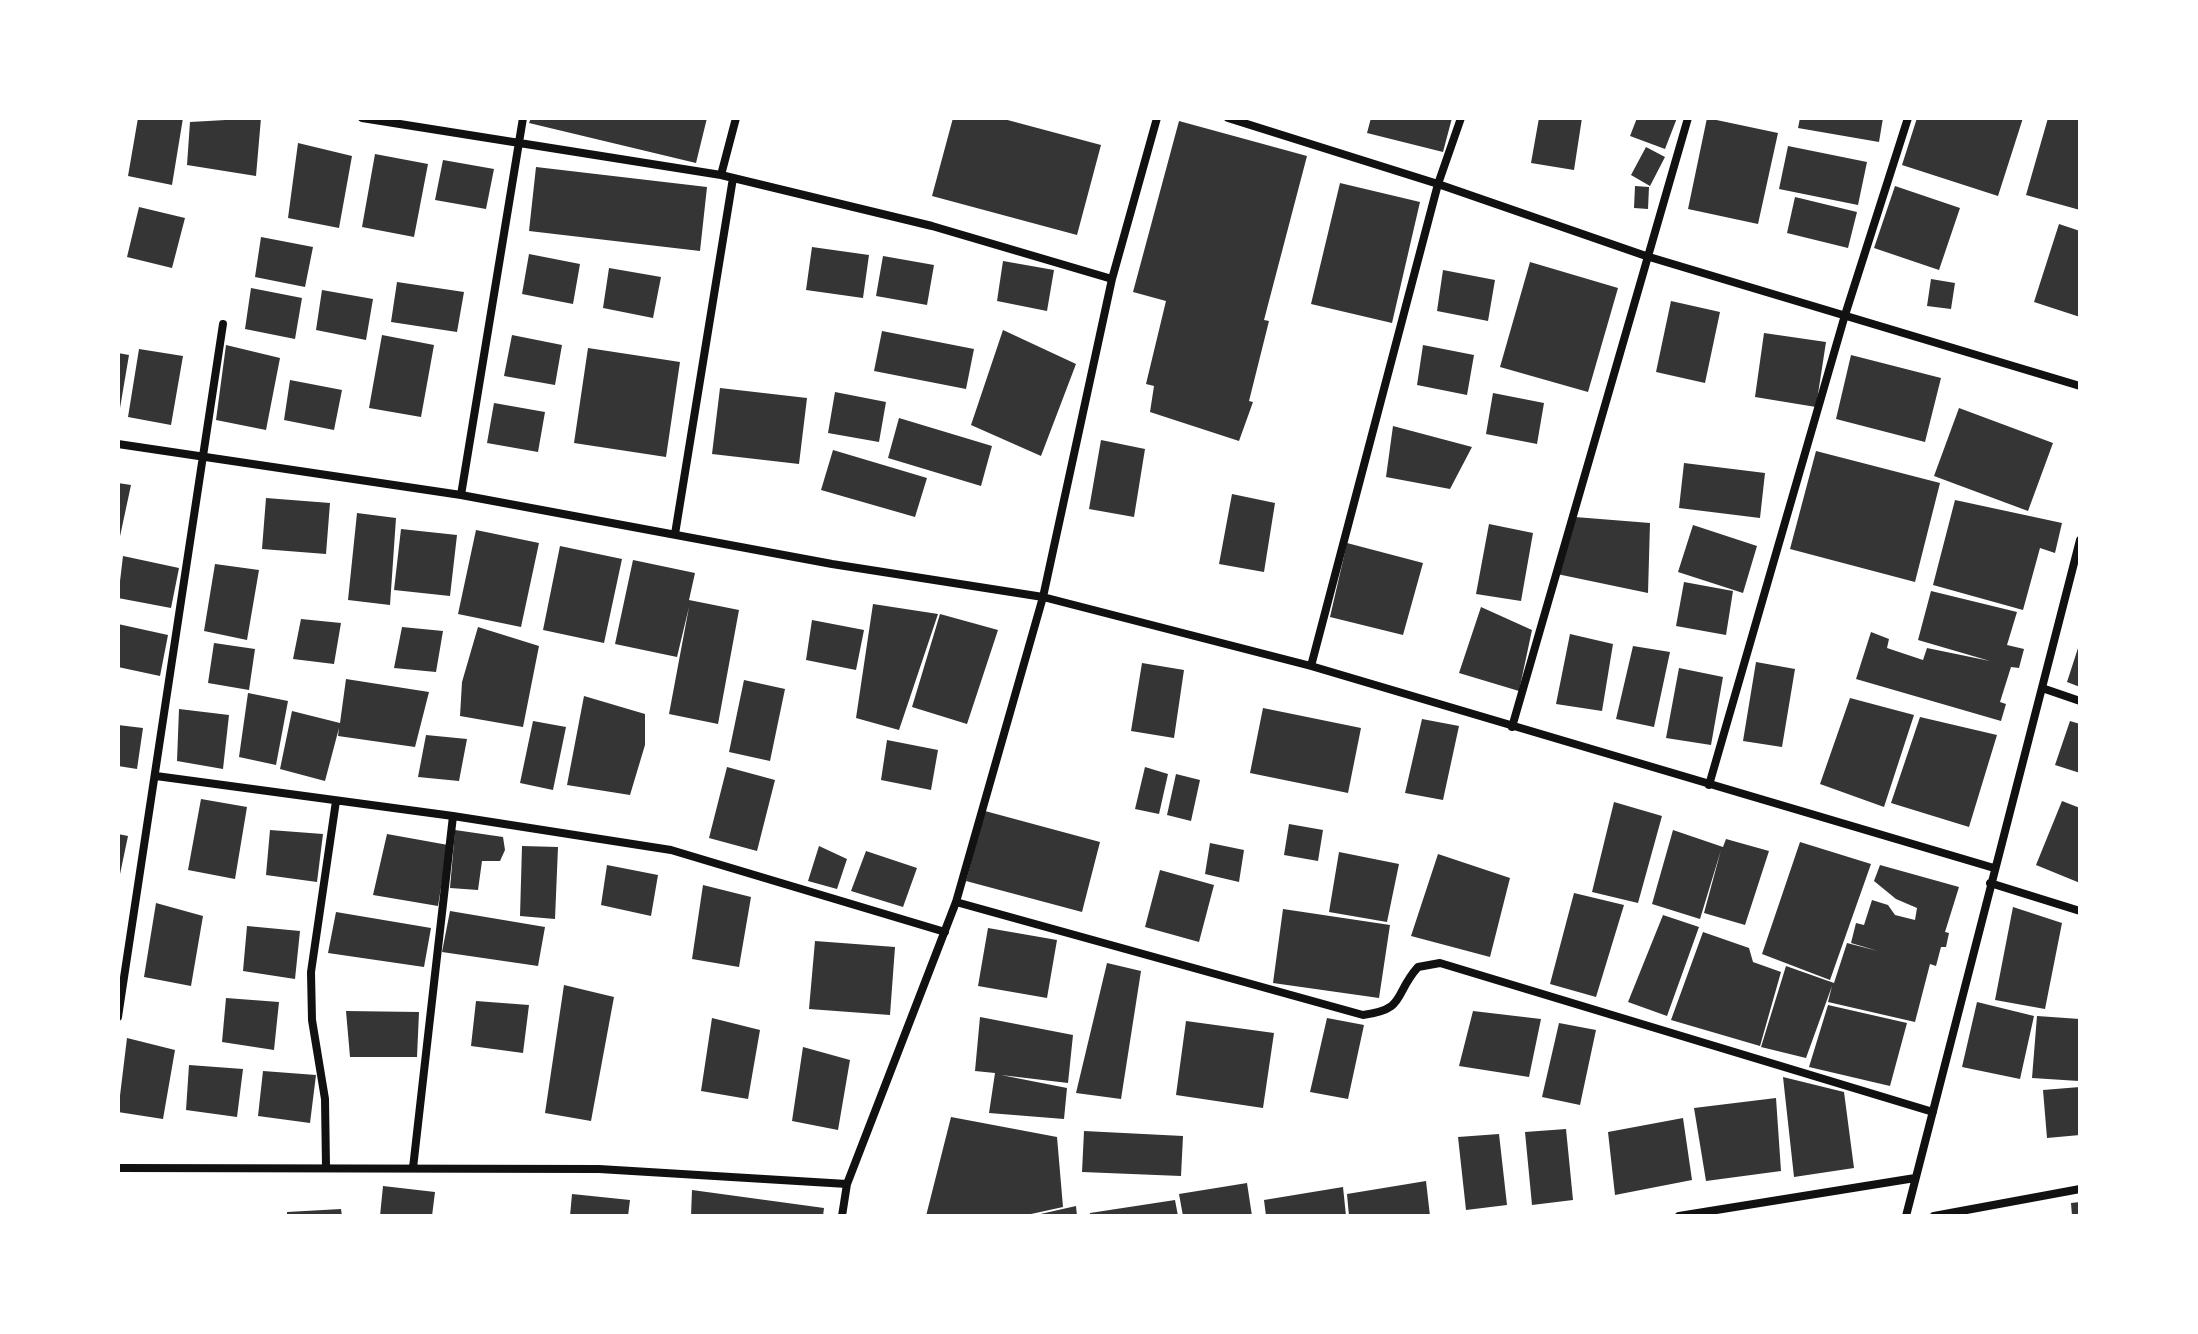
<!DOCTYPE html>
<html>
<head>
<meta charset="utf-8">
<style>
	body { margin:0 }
	#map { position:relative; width:2198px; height:1334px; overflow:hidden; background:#fff; font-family:Raleway,sans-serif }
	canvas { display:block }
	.frame { position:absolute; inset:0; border:120px solid #fff; pointer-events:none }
</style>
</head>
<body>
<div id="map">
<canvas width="2198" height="1334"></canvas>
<div class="frame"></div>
</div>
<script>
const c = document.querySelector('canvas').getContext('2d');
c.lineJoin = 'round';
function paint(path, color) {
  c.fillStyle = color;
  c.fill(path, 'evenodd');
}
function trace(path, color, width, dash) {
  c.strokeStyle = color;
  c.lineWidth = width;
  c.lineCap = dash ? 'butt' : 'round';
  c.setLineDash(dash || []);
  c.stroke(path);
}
paint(new Path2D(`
	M138,118H183L172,185L128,176Z
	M261,118L256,176L187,165L190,122Z
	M531,118H707L696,163L529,123Z
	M953,118H1000L1101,145L1077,235L932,196Z
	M1371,118H1452L1443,152L1367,133Z
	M1539,118H1582L1574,170L1531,163Z
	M1637,118H1677L1665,149L1630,136Z
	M1707,118L1778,133L1758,224L1688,209Z
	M1800,118H1883L1879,142L1798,128Z
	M1917,118H2023L1998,196L1902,165Z
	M2048,118H2080V210L2026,195Z
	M1179,121L1307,156L1264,320L1269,321L1249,401L1253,402L1239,441L1150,412L1154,386L1146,384L1166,301L1133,292Z
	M298,143L352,156L339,228L288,218Z
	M1788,146L1867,162L1858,205L1779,189Z
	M1646,147L1665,157L1650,186L1631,175Z
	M375,154L428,164L414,237L362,227Z
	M443,160L494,169L486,209L435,200Z
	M536,167L707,187L700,251L529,231Z
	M1340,183L1420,202L1392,323L1311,304Z
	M1635,186L1649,187L1648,209L1634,208Z
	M1895,186L1960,208L1939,270L1874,248Z
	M1795,197L1857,212L1848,248L1787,233Z
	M139,207L185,218L172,268L127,257Z
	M2059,224L2080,231V317L2034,302Z
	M261,237L313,247L305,287L255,277Z
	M812,247L869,255L863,298L806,290Z
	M529,254L580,264L573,304L522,294Z
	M883,256L934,265L927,305L876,296Z
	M1003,261L1054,270L1047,311L997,301Z
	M1530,262L1618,288L1588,392L1500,367Z
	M609,268L661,277L653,318L603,308Z
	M1443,270L1495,280L1488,321L1437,311Z
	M1931,279L1955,283L1951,309L1927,306Z
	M397,282L464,292L457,332L391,322Z
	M251,288L302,298L295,339L245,329Z
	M322,290L373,299L366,340L316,330Z
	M1671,301L1720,312L1705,383L1656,372Z
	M1003,330L1076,364L1041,456L971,425Z
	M882,331L974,349L966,389L874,371Z
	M1764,333L1826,342L1816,407L1755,397Z
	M382,335L434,345L421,417L369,408Z
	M512,335L562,345L555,385L504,376Z
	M226,345L280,358L266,430L216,420Z
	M1423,345L1474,355L1467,395L1417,385Z
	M588,348L680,362L666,457L574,443Z
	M139,349L183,356L171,425L128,417Z
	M118,353L129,355L120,408L118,407Z
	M1851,355L1941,378L1925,442L1836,419Z
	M290,380L342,390L334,430L284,420Z
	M720,388L807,398L799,464L712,454Z
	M835,392L886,402L879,442L828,433Z
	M1493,393L1544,403L1537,444L1486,434Z
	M494,403L545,412L538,452L487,443Z
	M1959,408L2053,443L2028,511L1934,476Z
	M899,418L992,446L981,486L888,458Z
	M1393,426L1472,447L1450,489L1386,477Z
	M1101,440L1145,449L1134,517L1089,509Z
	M833,450L927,478L915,517L821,490Z
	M1816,451L1940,483L1915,582L1790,549Z
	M1684,463L1765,473L1760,518L1679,508Z
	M118,483L131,485L119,541H118Z
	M1232,494L1275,503L1264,572L1219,564Z
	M266,498L330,503L326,554L262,549Z
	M1955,500L2062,523L2055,553L2040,548L2023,610L1933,585Z
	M357,513L396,518L390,605L348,600Z
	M1575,517L1650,523L1648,593L1557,574Z
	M1489,524L1533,533L1521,601L1476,594Z
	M1693,525L1757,546L1743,593L1678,572Z
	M401,529L457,535L450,596L394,590Z
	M476,530L539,543L521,627L458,614Z
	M1347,543L1423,563L1403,635L1330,617Z
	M560,546L622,559L604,643L543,630Z
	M123,556L179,568L171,608L118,598Z
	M633,560L695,573L689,600L739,610L718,724L669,714L689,607L677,657L615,644Z
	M215,564L259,570L247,640L204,631Z
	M1684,582L1733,591L1726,635L1676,626Z
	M1931,591L2017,612L2007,645L2024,649L2019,668L2011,667L2000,702L2006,704L2001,721L1856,679L1871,632L1889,639L1887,648L1923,660L1927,648L1990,661L1918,640Z
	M873,604L938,614L899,730L856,718Z
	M1481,607L1532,630L1519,691L1459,673Z
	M940,614L998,630L967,724L912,707Z
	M301,619L341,623L334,664L293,659Z
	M812,620L864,630L856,670L806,660Z
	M118,624L168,635L160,676L118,667Z
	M402,627L443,631L436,672L394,668Z
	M478,627L539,646L523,727L460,716L462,682Z
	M1570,634L1613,644L1602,711L1556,704Z
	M214,643L255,649L249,690L208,683Z
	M2079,645H2080V687L2067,682Z
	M1633,646L1670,652L1654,727L1616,719Z
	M1756,662L1795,669L1782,747L1743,741Z
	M1142,663L1184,670L1174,738L1131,731Z
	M1679,668L1723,677L1711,745L1666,738Z
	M346,679L429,692L415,747L338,736L339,728L325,781L280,769L292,711L340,723Z
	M744,680L785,689L770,761L729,752Z
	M248,693L288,701L276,765L239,757Z
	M584,696L645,714V745L630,795L567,785Z
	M1850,698L1914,715L1884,807L1820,784Z
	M1263,708L1361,728L1348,793L1250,773Z
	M179,709L229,715L223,769L177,761Z
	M1920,717L1997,735L1969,827L1891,803Z
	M1422,719L1459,726L1443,800L1405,793Z
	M533,721L566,727L553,790L520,783Z
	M2070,721L2080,724V773L2055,765Z
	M118,725L143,728L137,769L118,766Z
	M426,735L467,739L459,781L418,777Z
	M887,740L938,750L931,790L881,780Z
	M727,767L775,780L757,851L709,838Z
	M1145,767L1168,774L1159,814L1135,809Z
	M1176,774L1200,780L1191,821L1167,815Z
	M201,799L247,807L235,879L188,870Z
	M2062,801L2080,808V883L2036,865Z
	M1614,802L1662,816L1638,903L1592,892Z
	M985,811L1100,842L1082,912L966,881Z
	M1289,824L1323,830L1318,861L1284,855Z
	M270,830L323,834L317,882L266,875Z
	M455,830L503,837L505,850L500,861H482L478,890L450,888Z
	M1673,830L1723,847L1726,839L1769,851L1745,925L1704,913L1721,850L1700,919L1652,904Z
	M118,834L128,836L119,879H118Z
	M387,834L448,845L438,906L373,895Z
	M1800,842L1871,864L1830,980L1762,954Z
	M1210,843L1244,850L1239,882L1205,874Z
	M522,846L558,847L555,919L520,916Z
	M819,846L847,859L837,889L808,881Z
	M866,851L917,868L903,907L851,891Z
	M1339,852L1399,864L1387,922L1329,912Z
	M1438,854L1510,878L1490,957L1411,936Z
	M607,865L658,875L651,916L601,905Z
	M1880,865L1959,887L1945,932L1949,933L1946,947H1941L1936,966L1930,964L1915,1022L1828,1002L1832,986L1806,1058L1761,1047L1786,966L1834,983L1847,943L1878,951L1851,943L1856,923L1864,925L1872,900L1888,905L1895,915L1915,920L1917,908L1896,899L1874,881Z
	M1160,870L1214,885L1199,942L1145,927Z
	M703,885L751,897L739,967L692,959Z
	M1574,893L1624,905L1596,997L1550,984Z
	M156,903L203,916L191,986L144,977Z
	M2013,907L2062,923L2045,1009L1995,1000Z
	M1283,909L1390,925L1379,998L1273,983Z
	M450,911L545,927L538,966L442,952Z
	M336,912L431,928L424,967L328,953Z
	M1663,915L1699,927L1667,1016L1628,1002Z
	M247,926L300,931L295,979L243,971Z
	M988,928L1057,940L1047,998L978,986Z
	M1703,932L1749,948L1753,962L1781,972L1760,1046L1671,1020Z
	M815,941L895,947L890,1015L809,1009Z
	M1107,963L1141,971L1121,1099L1076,1093Z
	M564,985L614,997L591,1121L545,1113Z
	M226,998L279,1002L274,1050L222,1042Z
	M476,1001L529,1005L523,1053L471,1046Z
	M1977,1002L2034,1016L2020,1079L1962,1067Z
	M1828,1005L1907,1023L1890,1086L1809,1067Z
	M346,1011L419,1012L417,1057H350Z
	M1473,1011L1541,1019L1529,1077L1459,1066Z
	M2037,1016L2080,1019L2079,1081L2032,1078Z
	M980,1017L1073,1035L1068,1083L1001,1075L1067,1088L1064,1119L989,1113L995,1073L975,1071Z
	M712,1018L760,1030L748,1099L701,1091Z
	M1327,1018L1364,1025L1348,1099L1310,1092Z
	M1186,1021L1274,1033L1263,1108L1176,1095Z
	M1559,1023L1596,1030L1580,1105L1542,1097Z
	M127,1038L175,1050L163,1119L118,1112Z
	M803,1047L850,1060L838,1130L792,1121Z
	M189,1065L243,1069L237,1117L186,1110Z
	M263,1071L316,1075L310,1123L258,1116Z
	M1783,1077L1844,1092L1854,1168L1794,1177Z
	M2080,1087V1135L2047,1138L2043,1090Z
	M1776,1098L1781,1171L1706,1181L1694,1108Z
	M951,1117L1057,1137L1063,1207L1022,1216H926Z
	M1683,1118L1692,1180L1615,1195L1608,1132Z
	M1566,1129L1573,1200L1532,1205L1525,1132Z
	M1084,1131L1183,1136L1181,1176L1082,1172Z
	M1499,1134L1507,1205L1466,1210L1458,1137Z
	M1426,1181L1430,1216H1349L1347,1194Z
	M1247,1183L1252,1216H1183L1179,1194Z
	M383,1186L435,1192L432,1216H380Z
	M1343,1187L1346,1216H1266L1264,1200Z
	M692,1190L824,1208L823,1216H691Z
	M572,1194L630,1200L628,1216H570Z
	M1175,1200L1178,1216H1090V1213Z
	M2080,1202V1216H2072L2071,1203Z
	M1076,1206L1077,1216H1036V1215Z
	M341,1209L342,1216H287V1212Z`), '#353535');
trace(new Path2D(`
	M362,118L721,175L932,226L1112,279
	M1228,118L1438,184L1646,256L2080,386
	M721,175L736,118
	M118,444L461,495L832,564L1043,597L1311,666L1994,868
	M461,495L523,118
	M675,534L733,178
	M1311,666L1438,184L1461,118
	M2042,688L2080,701
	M1512,727L1688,118
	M156,776L453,816L671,850L945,932
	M1709,785L1845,315L1908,118
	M1990,883L2080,911
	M956,902L1363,1015C1407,1009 1393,995 1418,967L1440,963L1933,1112
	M118,1017L223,324
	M326,1167L325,1099L312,1020L311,972L336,801
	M118,1168L599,1169L847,1184
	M413,1168L453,816
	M842,1216L847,1184L956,902L1043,597L1112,279L1157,118
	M1679,1216L1915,1178
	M1906,1216L2080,540
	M1934,1216L2080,1189`), '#111', 8);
</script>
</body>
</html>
